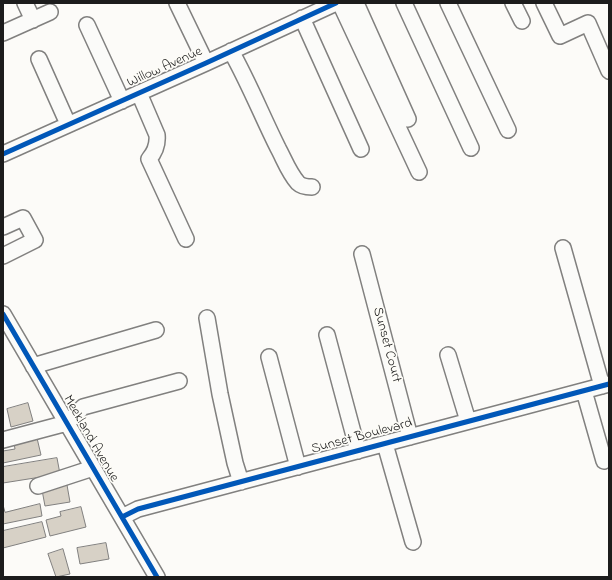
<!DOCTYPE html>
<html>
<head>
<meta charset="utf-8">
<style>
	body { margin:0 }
	#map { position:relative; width:612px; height:580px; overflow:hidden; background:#fcfbf8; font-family:"Indie Flower",sans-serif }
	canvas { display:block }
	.frame { position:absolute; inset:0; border:4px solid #1c1c1c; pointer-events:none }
</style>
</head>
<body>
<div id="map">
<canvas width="612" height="580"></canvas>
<div class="frame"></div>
</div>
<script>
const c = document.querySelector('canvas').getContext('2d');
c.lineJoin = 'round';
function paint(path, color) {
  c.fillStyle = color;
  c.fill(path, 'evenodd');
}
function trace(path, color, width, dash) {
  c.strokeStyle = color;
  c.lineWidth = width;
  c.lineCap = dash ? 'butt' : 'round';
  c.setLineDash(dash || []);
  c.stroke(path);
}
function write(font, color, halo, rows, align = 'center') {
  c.font = font + ' "Indie Flower",sans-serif';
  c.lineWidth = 3.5;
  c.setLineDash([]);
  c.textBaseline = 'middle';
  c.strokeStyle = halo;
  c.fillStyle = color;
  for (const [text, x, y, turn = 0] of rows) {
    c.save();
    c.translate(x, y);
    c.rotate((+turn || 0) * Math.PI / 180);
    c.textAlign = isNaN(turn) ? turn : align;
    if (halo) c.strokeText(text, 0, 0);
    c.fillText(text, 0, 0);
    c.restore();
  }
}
const building = new Path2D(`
	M28,403L33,421L11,427L7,409Z
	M37,438L41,455L3,463V451L15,449L14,443Z
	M57,458L60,474L3,483V467Z
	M67,485L70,502L45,506L42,490Z
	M40,504L42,516L3,524V505L5,512Z
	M81,507L86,527L50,536L46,520L61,516L60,512Z
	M42,522L46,537L3,548V531Z
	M106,543L109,559L80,564L77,548Z
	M63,549L70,574L56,577L48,554Z`);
paint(building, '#d7d1c6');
trace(building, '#81807f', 1);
const minor = new Path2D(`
	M25,3L33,20
	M177,3L206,63
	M340,3L419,172
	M356,3L408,119
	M404,3L471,148
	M448,3L508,130
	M513,3L522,21
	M544,3L560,36L588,23L609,71
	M302,18L361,149
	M87,25L122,101
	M3,33L50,12
	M231,51C249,83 262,116 278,148C284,159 289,173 298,183C301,186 307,187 312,187
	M39,59L68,124
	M139,93L157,135C158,145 155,152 149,159L186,239
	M3,154L206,63L336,3
	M3,227L23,218L35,240L3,256
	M563,248L602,386
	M362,254L410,437
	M3,314L157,577
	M207,318L220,394L235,463L241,482
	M327,335L358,451
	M448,355L468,421
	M269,357L298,467
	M33,366L156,330
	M584,391L604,461
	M3,440L67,423L83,407L179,381
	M385,444L413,542
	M38,486L93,468
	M122,517L138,509L609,384`);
trace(minor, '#81807f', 18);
trace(minor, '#fbfbf9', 15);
trace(new Path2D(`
	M3,154L206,63L336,3
	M3,314L157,577
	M122,517L138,509L609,384`), '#0057b8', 5);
write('14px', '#1c1c1c', '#fdfcf7', [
	["Willow Avenue",165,68,-24],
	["Sunset Court",386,345,75],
	["Sunset Boulevard",362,437,-15],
	["Meekland Avenue",90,439,60]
]);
</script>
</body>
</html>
